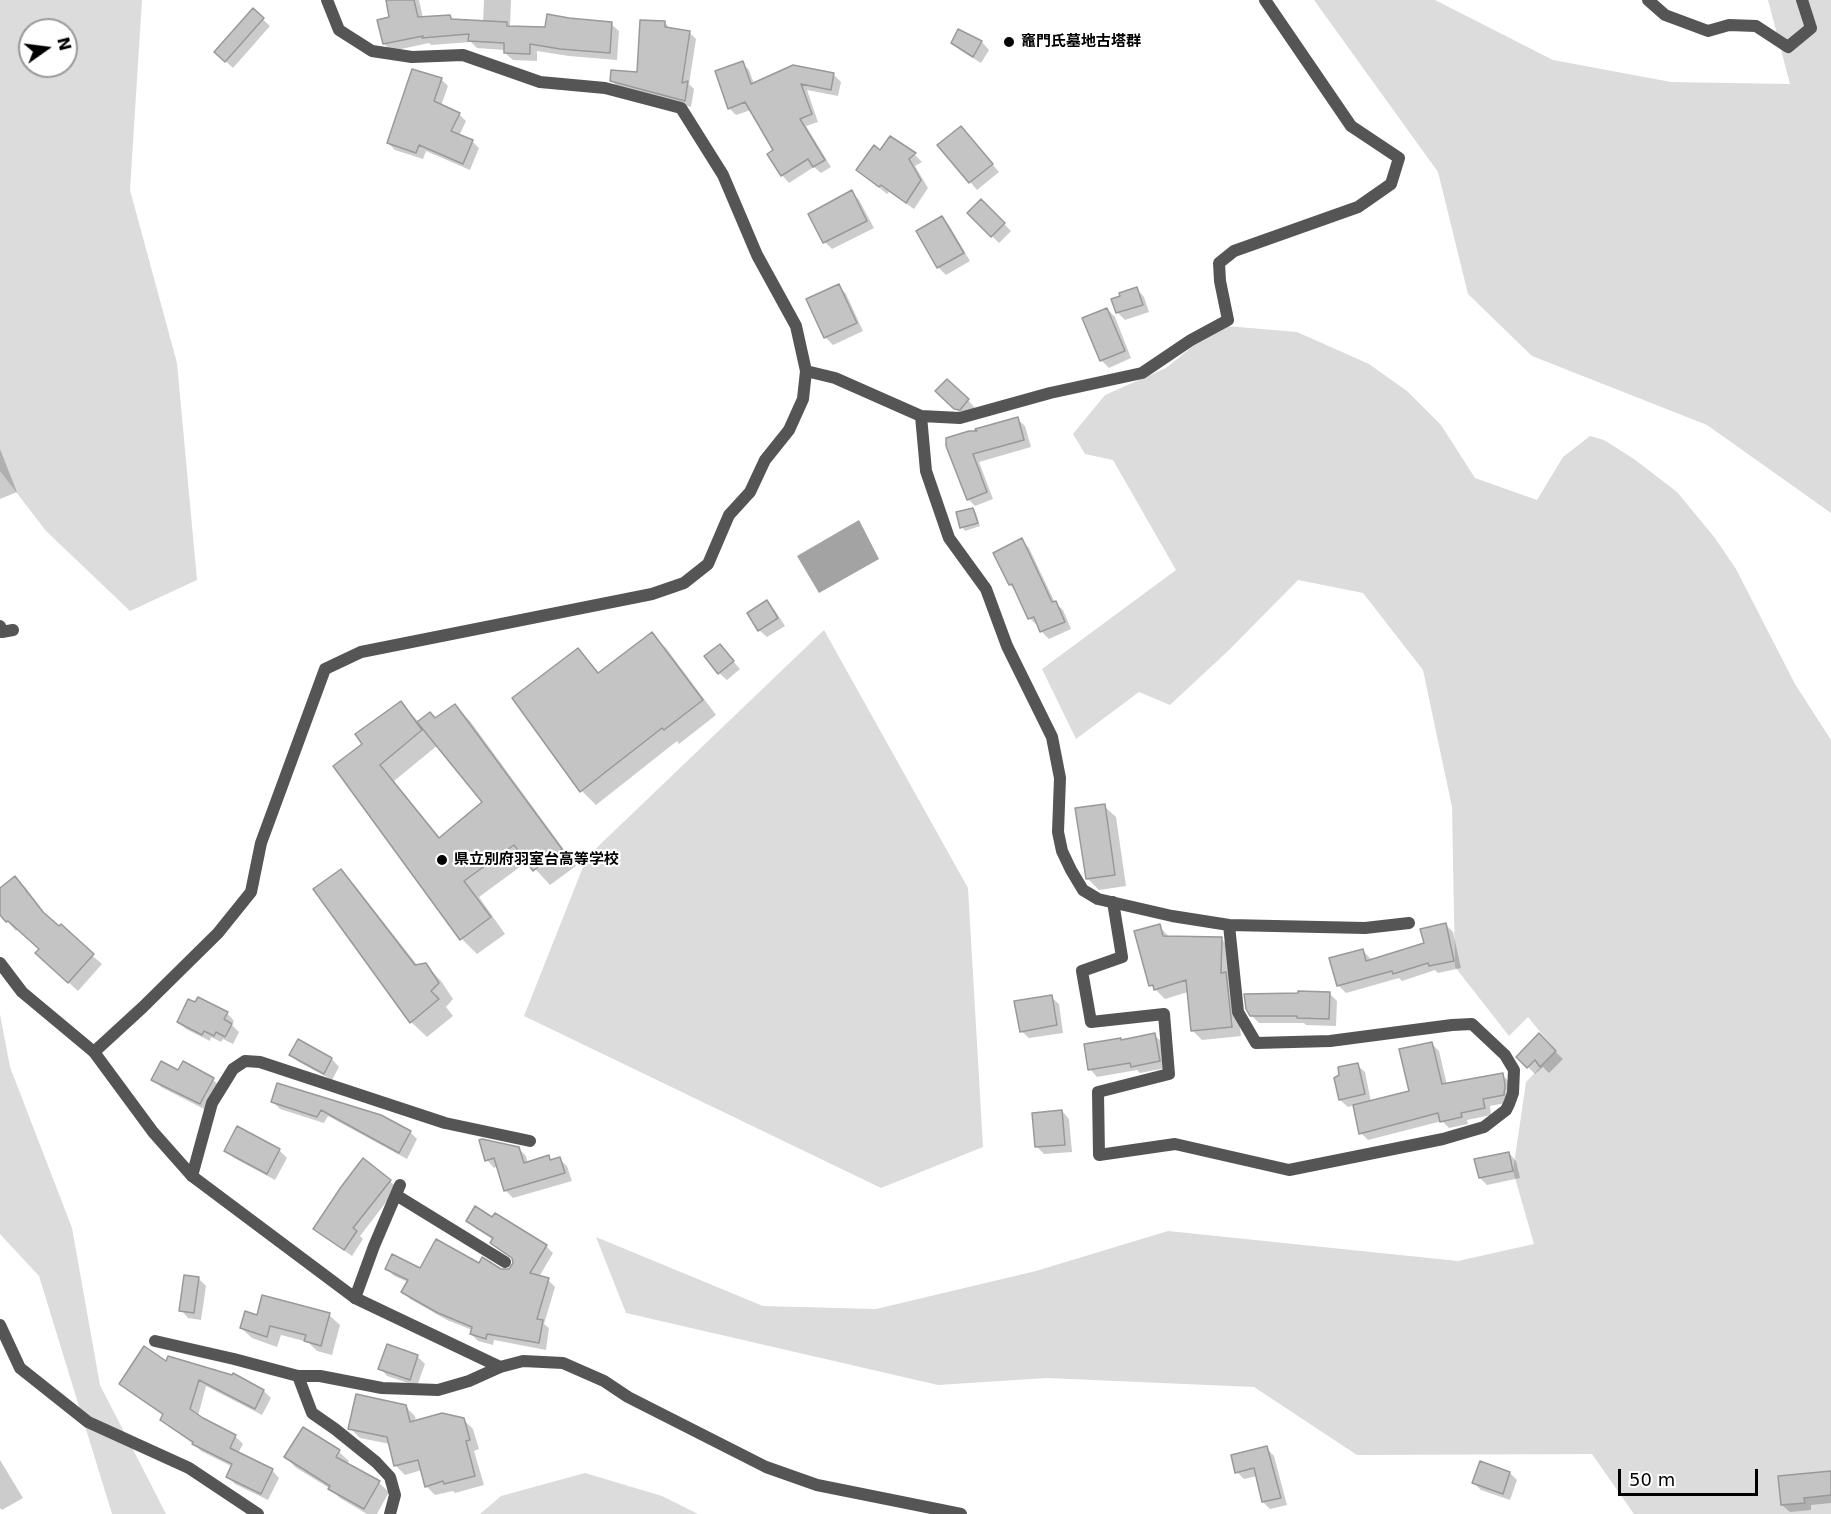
<!DOCTYPE html>
<html>
<head>
<meta charset="utf-8">
<style>
	body { margin:0 }
	#map { position:relative; width:1831px; height:1514px; overflow:hidden; background:#fff; font-family:"DejaVu Sans",sans-serif }
	canvas { display:block }
	.north { position:absolute; left:18px; top:18px; width:60px; height:60px; box-sizing:border-box; background:#fff; border:2px solid #999; border-radius:50%; rotate:76deg; font-size:16px; font-weight:700; line-height:24px; text-align:center; color:#000 }
	.north::after { content:''; display:block; margin:auto; width:21px; height:27px; background:#000; clip-path:polygon(50% 0,100% 100%,50% 72%,0 100%) }
	.scale { position:absolute; left:1618px; top:1469px; width:140px; height:27px; box-sizing:border-box; border:3px solid #000; border-top:0; padding-left:8px; font-size:18px; line-height:21px; white-space:nowrap; color:#000; -webkit-text-stroke:4px #fff; paint-order:stroke }
</style>
</head>
<body>
<div id="map">
<canvas width="1831" height="1514"></canvas>
<div class="north">N</div>
<div class="scale">50 m</div>
</div>
<script>
const c = document.querySelector('canvas').getContext('2d');
c.lineJoin = 'round';
function paint(path, color) {
  c.fillStyle = color;
  c.fill(path, 'evenodd');
}
function trace(path, color, width, dash) {
  c.strokeStyle = color;
  c.lineWidth = width;
  c.lineCap = dash ? 'butt' : 'round';
  c.setLineDash(dash || []);
  c.stroke(path);
}
function write(font, color, halo, rows, align = 'center') {
  c.font = font + ' "DejaVu Sans","Noto Sans JP",sans-serif';
  c.lineWidth = 4.5;
  c.setLineDash([]);
  c.textBaseline = 'middle';
  c.strokeStyle = halo;
  c.fillStyle = color;
  for (const [text, x, y, turn = 0] of rows) {
    c.save();
    c.translate(x, y);
    c.rotate((+turn || 0) * Math.PI / 180);
    c.textAlign = isNaN(turn) ? turn : align;
    if (halo) c.strokeText(text, 0, 0);
    c.fillText(text, 0, 0);
    c.restore();
  }
}
paint(new Path2D(`
	M0,0H142L130,190L177,363L197,580L130,611L46,531L0,471ZM30,30H66V66H30Z
	M1314,0H1435L1553,60L1671,82L1790,84L1768,0H1831V513L1707,425L1532,356L1468,294L1438,172Z
	M1226,326L1297,332L1369,364L1407,391L1441,425L1475,478L1537,500L1563,457L1590,436L1604,440L1634,459L1677,492L1715,538L1736,569L1795,684L1831,740V1514H1634L1592,1454L1357,1455L1254,1387L1047,1378L938,1385L626,1313L596,1237L763,1306L876,1309L1036,1271L1168,1231L1458,1261L1534,1244L1513,1171L1526,1082L1556,1051L1528,1017L1509,1036L1455,967L1452,807L1423,670L1363,593L1298,580L1229,650L1170,705L1139,692L1076,739L1042,669L1176,570L1113,460L1085,454L1073,434L1105,395L1166,368L1198,342Z
	M824,630L968,888L983,1147L881,1188L524,1016L587,857Z
	M0,1014L10,1067L72,1228L100,1385L166,1514H112L39,1276L0,1234Z
	M585,1473L662,1496L698,1514H480L501,1496Z`), '#dcdcdc');
paint(new Path2D(`
	M859,520L879,559L819,593L797,556Z`), '#a3a3a3');
paint(new Path2D(`
	M387,0H419L423,18L450,16L454,20L483,22L484,0H511L510,27L546,28L611,24L619,31L617,60L569,56L537,51V61L513,60L505,53V50L477,48L471,42L431,45L429,43L392,51L384,44L391,18Z
	M253,10L270,26L233,68L216,52Z
	M665,23L671,29L689,32L696,39L689,84L694,89L691,107L618,87L611,80L639,74Z
	M959,31L982,42L989,50L981,63L960,50L953,42Z
	M742,63L749,70L754,84L834,75L841,82L838,96L807,90L818,122L806,126L831,167L821,173L814,167L789,183L782,175L775,150L751,110L736,115L729,108Z
	M441,79L448,86L441,106L459,114L466,121L459,136L472,141L479,148L470,170L426,151L423,159L395,150L388,143Z
	M968,135L999,172L977,190L939,145Z
	M890,139L915,155L922,162L915,166L928,188L914,209L889,192L887,194L858,170L881,152Z
	M852,192L859,200L874,228L832,249L825,242Z
	M981,201L1011,231L999,243L969,213Z
	M942,218L949,225L970,261L946,275L939,268L918,232Z
	M839,286L846,294L863,331L833,345L825,337L808,300Z
	M1137,289L1144,297L1149,312L1125,320L1117,312L1122,297Z
	M1107,309L1115,317L1131,358L1109,368L1101,360Z
	M947,381L968,400L975,408L963,416L937,391Z
	M1017,419L1025,426L1031,447L979,462L993,499L975,506L968,499L969,433L981,432Z
	M0,449L17,492L0,499Z
	M973,509L976,513L980,526L965,531L962,527Z
	M1021,540L1029,548L1055,603L1063,610L1071,629L1049,639L1042,632L1039,625H1037L1029,618L1018,593L1010,585Z
	M766,602L774,609L785,626L767,637L759,630Z
	M651,634L666,648L716,715L679,744L677,741L596,805L582,791L514,699L578,650L600,674Z
	M720,646L740,669L727,680L719,673Z
	M400,703L419,722L436,720L455,706L470,721L576,866L550,885L528,861L479,897L505,934L477,954L462,939L364,744ZM438,745L484,803L440,838L394,781Z
	M1104,806L1116,817L1126,886L1099,890L1087,878Z
	M341,871L356,887L418,966L426,965L441,981L453,999L446,1007L453,1016L427,1037L411,1022Z
	M15,878L25,887L50,920L102,964L78,991L46,962L41,949L18,929L16,931L0,913V890Z
	M1445,924L1453,932L1461,968L1438,973L1435,970L1402,981L1399,978L1346,993L1338,985L1362,950L1370,958L1371,961L1425,944Z
	M1159,926L1170,938L1221,939L1231,948L1241,1036L1202,1040L1192,1030L1188,992L1165,999L1151,985Z
	M1329,993L1337,1001L1336,1026L1306,1025L1304,1023H1259L1251,1015Z
	M1051,997L1059,1004L1063,1033L1029,1038L1021,1031Z
	M227,1013L234,1021L232,1025L239,1032L233,1044L223,1039L221,1042L211,1037L210,1041L186,1029L178,1022Z
	M1154,1035L1162,1042L1166,1068L1140,1073L1137,1070L1097,1077L1090,1069L1122,1041Z
	M1539,1036L1563,1059L1549,1073L1543,1067L1535,1074L1518,1057Z
	M299,1041L332,1059L339,1067L332,1080L299,1062L291,1055Z
	M1432,1044L1439,1051L1447,1085L1502,1075L1510,1082L1511,1102L1490,1106L1491,1115L1467,1120L1468,1124L1449,1128L1442,1121L1368,1140L1361,1133L1355,1105L1348,1107L1340,1100L1357,1065L1365,1072L1371,1102L1411,1092Z
	M184,1063L213,1080L221,1087L208,1111L161,1087L153,1079L178,1072Z
	M278,1085L410,1132L417,1139L407,1159L328,1116L324,1123L280,1109L273,1102Z
	M1062,1111L1069,1119L1072,1152L1044,1154L1037,1147Z
	M518,1148L526,1156L528,1163L548,1157L553,1161L559,1159L567,1166L572,1181L513,1198L505,1190L498,1166L494,1168L487,1160Z
	M226,1150H279L287,1158L275,1180L234,1158Z
	M1509,1153L1516,1161L1520,1178L1487,1185L1480,1178Z
	M390,1181L397,1188L360,1236L363,1239L352,1256L323,1236L315,1229Z
	M468,1221L546,1246L553,1253L539,1277L548,1280L555,1287L544,1324L549,1328L546,1350L494,1340L493,1345L478,1341L471,1334L472,1330L447,1320L410,1299L403,1292L408,1282L394,1276L387,1268L421,1270L479,1265L501,1271L510,1270L515,1263L514,1260L499,1250L492,1243L494,1240L475,1228Z
	M198,1278L206,1286L201,1320L188,1318L181,1310Z
	M329,1315L340,1325L332,1355L317,1351L308,1342L281,1335L277,1347L252,1338L241,1328L258,1317Z
	M417,1356L425,1364L417,1386L387,1376L380,1368Z
	M167,1363L233,1375L264,1391L271,1398L262,1415L206,1386L198,1416L235,1436L243,1444L238,1453L272,1470L279,1478L268,1500L235,1484L228,1477L233,1467L201,1451L195,1445L169,1427L162,1420L164,1416L128,1391L121,1383Z
	M405,1406L415,1416L416,1422L463,1419L473,1429L479,1449L474,1451L484,1485L455,1493L453,1491L435,1495L426,1486L422,1470L405,1475L396,1466L390,1444L360,1438L350,1428Z
	M303,1429L339,1452L349,1461L347,1465L379,1483L389,1492L377,1514H367L340,1498L329,1488L295,1467L286,1457Z
	M1266,1448L1274,1456L1287,1505L1270,1509L1263,1502L1257,1476L1244,1479L1237,1472Z
	M0,1460L23,1498L2,1510L0,1508Z
	M1831,1472V1503L1811,1505V1510L1790,1512L1782,1505Z
	M1510,1473L1517,1480L1510,1500L1481,1490L1474,1483Z`), '#0003');
const building = new Path2D(`
	M386,0H414L418,17L450,15L451,19L507,22V26L545,27L547,14L569,18L612,22L610,53L560,49L530,44V54L504,53V43L468,41L469,34L422,38L423,36L383,44L377,20L389,17Z
	M253,8L264,18L225,62L214,52Z
	M640,20L665,21V27L690,31L682,83L688,81L685,101L610,81L611,70L637,72Z
	M958,29L982,41L973,57L951,43Z
	M743,61L751,84L793,65L834,73L831,90L801,84L812,114L800,119L825,160L813,167L808,159L781,176L767,154L773,150L745,102L728,109L715,71Z
	M412,69L442,78L434,101L460,113L451,131L473,140L463,164L419,145L416,153L387,143Z
	M961,126L993,164L969,183L937,145Z
	M890,136L916,153L909,159L921,180L906,203L881,185L879,187L856,170L874,145L880,150Z
	M852,190L867,221L823,243L808,214Z
	M981,199L1005,223L991,237L967,213Z
	M942,216L964,253L937,268L916,231Z
	M839,284L857,323L824,338L806,299Z
	M1137,287L1143,305L1116,313L1111,299L1120,296L1119,293Z
	M1107,308L1125,351L1100,361L1082,318Z
	M947,379L969,399L960,410L954,409L935,391Z
	M1018,417L1024,440L973,454L987,492L967,500L946,446V438L969,431H977L975,429Z
	M973,508L978,523L960,528L956,512Z
	M1022,538L1052,602L1056,601L1065,622L1040,632L1034,617L1028,619L1012,584L1009,585L993,553Z
	M767,600L778,618L758,631L747,613Z
	M652,632L703,700L664,730L662,728L580,792L512,698L578,648L598,673Z
	M720,644L734,661L718,674L704,656Z
	M401,701L422,730L380,765L439,838L482,802L417,722L430,712L435,718L455,704L562,849L533,871L514,845L464,881L491,917L460,940L333,766L362,744L355,734Z
	M1105,804L1115,875L1086,879L1075,808Z
	M341,869L415,965L426,963L439,983L431,991L439,999L410,1023L313,889Z
	M15,876L43,912L59,926L61,924L94,954L68,983L35,953L39,949L8,921L6,922L0,915V888Z
	M1446,923L1454,961L1429,966L1428,963L1393,974L1392,971L1337,986L1329,958L1363,949L1366,961L1424,943L1420,929Z
	M1160,924L1163,936L1222,937L1221,973L1226,972L1232,1027L1191,1031L1186,980L1154,990L1153,985L1149,986L1134,931Z
	M1298,991L1330,992L1329,1019L1297,1018V1016H1250L1246,1009L1244,994L1298,993Z
	M1052,995L1057,1025L1020,1032L1014,1001Z
	M198,997L228,1012L224,1019L232,1024L225,1037L216,1032L214,1036L204,1031L202,1035L177,1022L188,999L195,1002Z
	M1155,1033L1160,1061L1131,1067L1130,1063L1088,1070L1084,1044L1121,1038V1040Z
	M1539,1033L1556,1051L1540,1067L1535,1060L1527,1068L1516,1057Z
	M298,1039L332,1058L324,1074L289,1055Z
	M1432,1042L1442,1084L1503,1073L1505,1085L1504,1095L1483,1099L1485,1108L1461,1113L1462,1117L1440,1122L1438,1113L1359,1134L1353,1105L1409,1091L1399,1049Z
	M161,1061L178,1070L183,1061L214,1078L200,1104L151,1080Z
	M1358,1063L1365,1094L1339,1100L1334,1078L1339,1075L1338,1067Z
	M277,1083L381,1115L411,1131L399,1153L321,1110L317,1117L271,1102Z
	M1062,1110L1065,1145L1035,1147L1032,1113Z
	M237,1126L280,1149L267,1174L224,1151Z
	M482,1139L519,1147L524,1163L549,1155L550,1160L560,1157L565,1173L504,1191L494,1158L485,1161L479,1140Z
	M1509,1152L1513,1171L1479,1178L1474,1159Z
	M363,1158L391,1180L353,1228L357,1231L344,1250L313,1229L341,1187Z
	M475,1206L492,1217L495,1213L547,1245L530,1273L549,1278L537,1319L543,1320L539,1343L487,1334L486,1339L470,1334L472,1327L438,1313L401,1292L408,1280L385,1269L392,1254L420,1268L436,1239L479,1263L482,1257L501,1269H509L513,1263L512,1258L490,1243L493,1238L466,1221Z
	M184,1275L199,1277L194,1313L179,1311Z
	M262,1295L330,1313L321,1346L304,1341L306,1335L270,1326L267,1337L240,1328L245,1311L257,1315Z
	M387,1344L418,1355L410,1380L378,1369Z
	M144,1346L166,1361L168,1356L232,1375L233,1373L264,1390L255,1409L199,1380L190,1409L203,1418L236,1435L230,1448L273,1469L261,1494L226,1477L232,1464L192,1444L193,1442L160,1420L163,1414L119,1384Z
	M356,1394L406,1405L410,1422L442,1413L464,1418L470,1440L466,1441L475,1476L444,1484L443,1481L425,1487L418,1460L394,1466L387,1437L348,1429Z
	M303,1427L340,1450L336,1457L380,1481L364,1509L328,1489L330,1486L284,1457Z
	M1267,1446L1281,1498L1262,1502L1254,1468L1235,1473L1231,1455Z
	M1480,1461L1510,1472L1503,1494L1472,1483Z
	M1831,1471V1495L1804,1498L1805,1503L1781,1505L1778,1476Z`);
paint(building, '#c4c4c4');
trace(building, '#999', 1.5);
trace(new Path2D(`
	M1648,0L1665,15L1708,31L1729,25L1756,26L1788,47L1811,28L1802,0
	M806,371L835,378L921,416L960,418L1050,393L1142,373L1191,340L1228,320L1220,281L1219,263L1234,251L1358,207L1391,184L1399,158L1351,126L1265,0
	M921,416L926,471L949,538L986,589L1007,646L1052,737L1060,778L1058,832L1062,851L1071,870L1083,890L1098,899L1172,916L1229,925L1365,928L1409,923
	M0,626L2,632L13,630
	M1113,902L1122,957L1082,971L1091,1022L1164,1014L1169,1074L1098,1092L1099,1155L1175,1144L1289,1170L1443,1139L1484,1127L1506,1110L1509,1104L1513,1093L1514,1070L1505,1055L1472,1024L1452,1025L1330,1041L1256,1043L1238,1012L1229,925
	M94,1052L143,1007L218,933L251,892L261,843L325,669L361,652L652,594L684,583L708,564L729,515L750,492L765,460L789,430L803,399L806,371L796,326L757,255L723,175L681,108L605,88L540,82L463,55L412,57L372,51L339,30L327,0
	M192,1176L212,1103L233,1069L245,1061L260,1062L445,1123L530,1141
	M396,1195L505,1262
	M355,1298L374,1246L400,1185
	M0,1325L20,1368L88,1422L189,1468L258,1514
	M155,1341L234,1359L298,1376H320L382,1388L438,1390L469,1381L500,1367L523,1361L563,1363L604,1381L628,1397L766,1467L817,1485L961,1514
	M298,1376L312,1413L335,1429L376,1462L390,1477L395,1495L390,1514`), '#555', 12);
trace(new Path2D(`
	M0,963L22,992L94,1052L153,1132L192,1176L355,1298L500,1367`), '#555', 12);
for (const [x, y, r, color] of [
	[1009,42,6,"#000"],
	[442,860,6,"#000"]
]) {
  const dot = new Path2D();
  dot.arc(x, y, r, 0, 2 * Math.PI);
  c.fillStyle = color;
  c.fill(dot);
  trace(dot, '#fff', 2);
}
write('bold 15px', '#000', '#fff', [
	["竈門氏墓地古塔群",1021,42],
	["県立別府羽室台高等学校",454,860]
], 'left');
</script>
</body>
</html>
